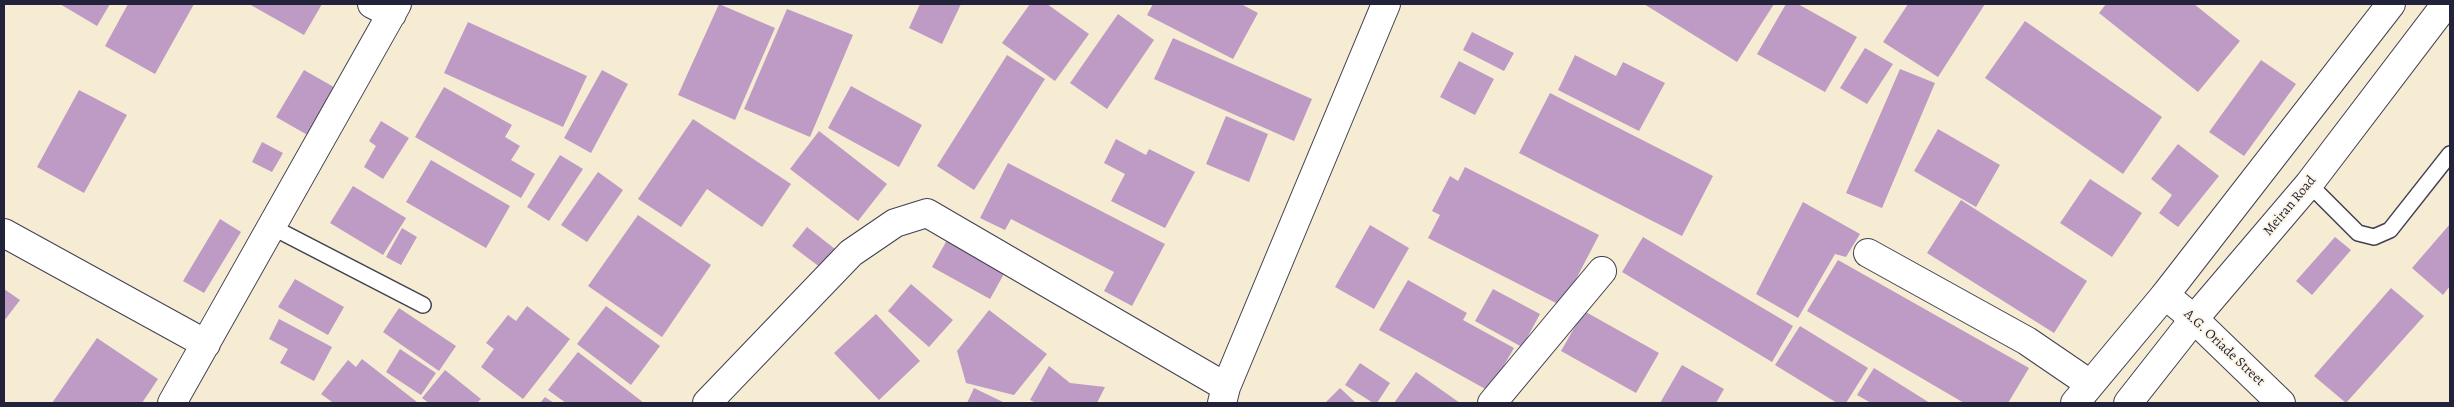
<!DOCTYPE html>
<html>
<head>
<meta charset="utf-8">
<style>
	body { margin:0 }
	#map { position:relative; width:2454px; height:407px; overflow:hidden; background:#f5ecd3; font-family:Alegreya,serif }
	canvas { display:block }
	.frame { position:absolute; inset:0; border:5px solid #22223b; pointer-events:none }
</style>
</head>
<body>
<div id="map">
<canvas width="2454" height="407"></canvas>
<div class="frame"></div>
</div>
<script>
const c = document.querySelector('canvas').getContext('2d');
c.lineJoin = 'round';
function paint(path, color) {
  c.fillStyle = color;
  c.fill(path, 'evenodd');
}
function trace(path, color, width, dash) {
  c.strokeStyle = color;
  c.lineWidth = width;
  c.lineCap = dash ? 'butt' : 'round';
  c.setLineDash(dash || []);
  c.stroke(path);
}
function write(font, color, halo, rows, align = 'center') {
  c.font = font + ' Alegreya,serif';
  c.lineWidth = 4;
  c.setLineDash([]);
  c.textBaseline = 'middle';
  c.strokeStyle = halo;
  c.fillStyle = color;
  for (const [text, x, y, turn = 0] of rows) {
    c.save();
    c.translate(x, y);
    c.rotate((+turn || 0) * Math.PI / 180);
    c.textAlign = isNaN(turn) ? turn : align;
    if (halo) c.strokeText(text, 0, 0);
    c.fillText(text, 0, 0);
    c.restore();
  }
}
paint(new Path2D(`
	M60,4H110L97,26Z
	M128,4H194L155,74L105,46Z
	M249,4H322L304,35Z
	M719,4L775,28L735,120L678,95Z
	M920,4H961L942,44L909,28Z
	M1030,4H1047L1089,34L1055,81L1002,43Z
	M1153,4H1241L1258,13L1233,59L1147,15Z
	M1644,4H1774L1737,62Z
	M1786,4H1798L1857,37L1825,92L1757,54Z
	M1908,4H1985L1938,77L1883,42Z
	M2106,4H2194L2240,41L2198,92L2099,13Z
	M787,9L853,35L810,137L744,109Z
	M1118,14L1154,40L1107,109L1070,83Z
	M2025,21L2162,117L2123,174L1985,78Z
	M468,22L587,76L563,127L444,73Z
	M1472,32L1514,53L1504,71L1463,50Z
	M1173,38L1312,99L1294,141L1154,79Z
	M1865,48L1893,64L1867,104L1840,88Z
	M1007,55L1045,79L974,190L937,166Z
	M1575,55L1616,76L1623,62L1665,83L1639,131L1558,90Z
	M2261,60L2296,84L2244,156L2209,132Z
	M1459,61L1494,79L1475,115L1440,97Z
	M1900,69L1935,83L1882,208L1846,193Z
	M304,70L339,90L311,137L276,117Z
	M602,70L628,84L591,153L564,138Z
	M851,86L922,125L899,167L828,128Z
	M444,87L512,125L505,137L520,146L511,160L535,174L521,198L415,137Z
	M79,90L127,115L84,193L37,167Z
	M1550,93L1713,176L1682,236L1519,153Z
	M1226,116L1268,134L1249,182L1206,164Z
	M693,119L791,184L762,227L707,189L681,227L638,199Z
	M381,121L409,138L383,179L364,167L376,146L369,141Z
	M1938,129L2000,165L1976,207L1914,171Z
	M819,131L887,184L858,221L790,169Z
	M1116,139L1146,155L1149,149L1195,172L1165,228L1111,201L1125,174L1104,163Z
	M262,142L283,153L272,172L252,162Z
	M2178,144L2219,176L2178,227L2159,213L2172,195L2151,179Z
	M560,155L583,169L549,221L527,207Z
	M431,160L510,206L486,248L406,202Z
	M1008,163L1165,244L1132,306L1104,291L1114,272L1011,219L1005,230L980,218Z
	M1465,167L1599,235L1562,306L1428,238L1440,215L1432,211L1450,176L1458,181Z
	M598,172L623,190L587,242L561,225Z
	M2090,179L2142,213L2112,257L2060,223Z
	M353,186L406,218L383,255L330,223Z
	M1961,200L2087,281L2054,333L1927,253Z
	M1803,202L1860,234L1846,257L1835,254L1798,318L1756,294Z
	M638,215L711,265L662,337L588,286Z
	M220,219L241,232L204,293L183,281Z
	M2450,224V286L2443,295L2412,268Z
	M1370,225L1409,248L1374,309L1335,287Z
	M807,227L835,249L821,268L792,246Z
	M402,228L417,237L401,265L386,257Z
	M1643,237L1793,326L1772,362L1622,272Z
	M2335,237L2351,250L2312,295L2296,281Z
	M947,240L1005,272L990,299L932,267Z
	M1838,260L2029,368L2008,403H1964L1807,311Z
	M295,279L344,307L328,335L278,307Z
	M1408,280L1467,313L1463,320L1514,348L1489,391L1379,330Z
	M911,284L953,320L929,347L888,311Z
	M2391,288L2424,316L2346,403L2314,376Z
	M4,289L20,300L4,321Z
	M1493,289L1540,314L1522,347L1475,321Z
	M527,306L570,339L523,399L481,367L494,349L486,343L508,315L516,321Z
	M606,306L660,346L631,385L577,344Z
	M399,308L456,346L439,371L383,332Z
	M989,310L1047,354L1014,395L966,383L957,351Z
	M1584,311L1659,353L1636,393L1561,351Z
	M876,314L920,361L879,400L834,353Z
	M279,319L332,347L314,381L280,363L288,349L269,339Z
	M1800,326L1868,368L1846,403H1837L1775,365Z
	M97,338L158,379L142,403H52Z
	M400,349L436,373L421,395L386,372Z
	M578,352L644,403H566L548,390Z
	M362,359L417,402L330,403L332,402L321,394L348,360L356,367Z
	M1360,363L1390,383L1377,403H1373L1345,385Z
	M1682,365L1724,389L1716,403H1660Z
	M1049,366L1070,383L1105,387L1097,403H1036L1030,400Z
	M1874,368L1930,403H1871L1857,395Z
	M445,370L481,399L477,403H429L422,398Z
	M1416,372L1460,403H1394Z
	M974,388L1005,403H967Z
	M1340,388L1356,403H1325Z
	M545,397L554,403H540Z`), '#be9bc4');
const lane = new Path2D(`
	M2309,184L2358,233L2374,237L2390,230L2450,154
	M272,227L423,305`);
const street = new Path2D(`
	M372,4L392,14
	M4,233L206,344
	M1868,253L2027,341L2090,384
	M2165,295L2194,319L2281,403
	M172,403L397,4
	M707,403L851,253L895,223L927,213L1226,387
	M1222,403L1226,387L1386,4
	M1492,403L1602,271`);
const secondary = new Path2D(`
	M2075,403L2165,295L2391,4
	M2128,403L2194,319L2309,184L2446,4`);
trace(lane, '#424052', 18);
trace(street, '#424052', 30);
trace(secondary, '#424052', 30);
trace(lane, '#fff', 15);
trace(street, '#fff', 28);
trace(secondary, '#fff', 28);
write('14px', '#22223b', '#fcf5e5', [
	["Meiran Road",2290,206,-50],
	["A.G. Oriade Street",2224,348,43]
]);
</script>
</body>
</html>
